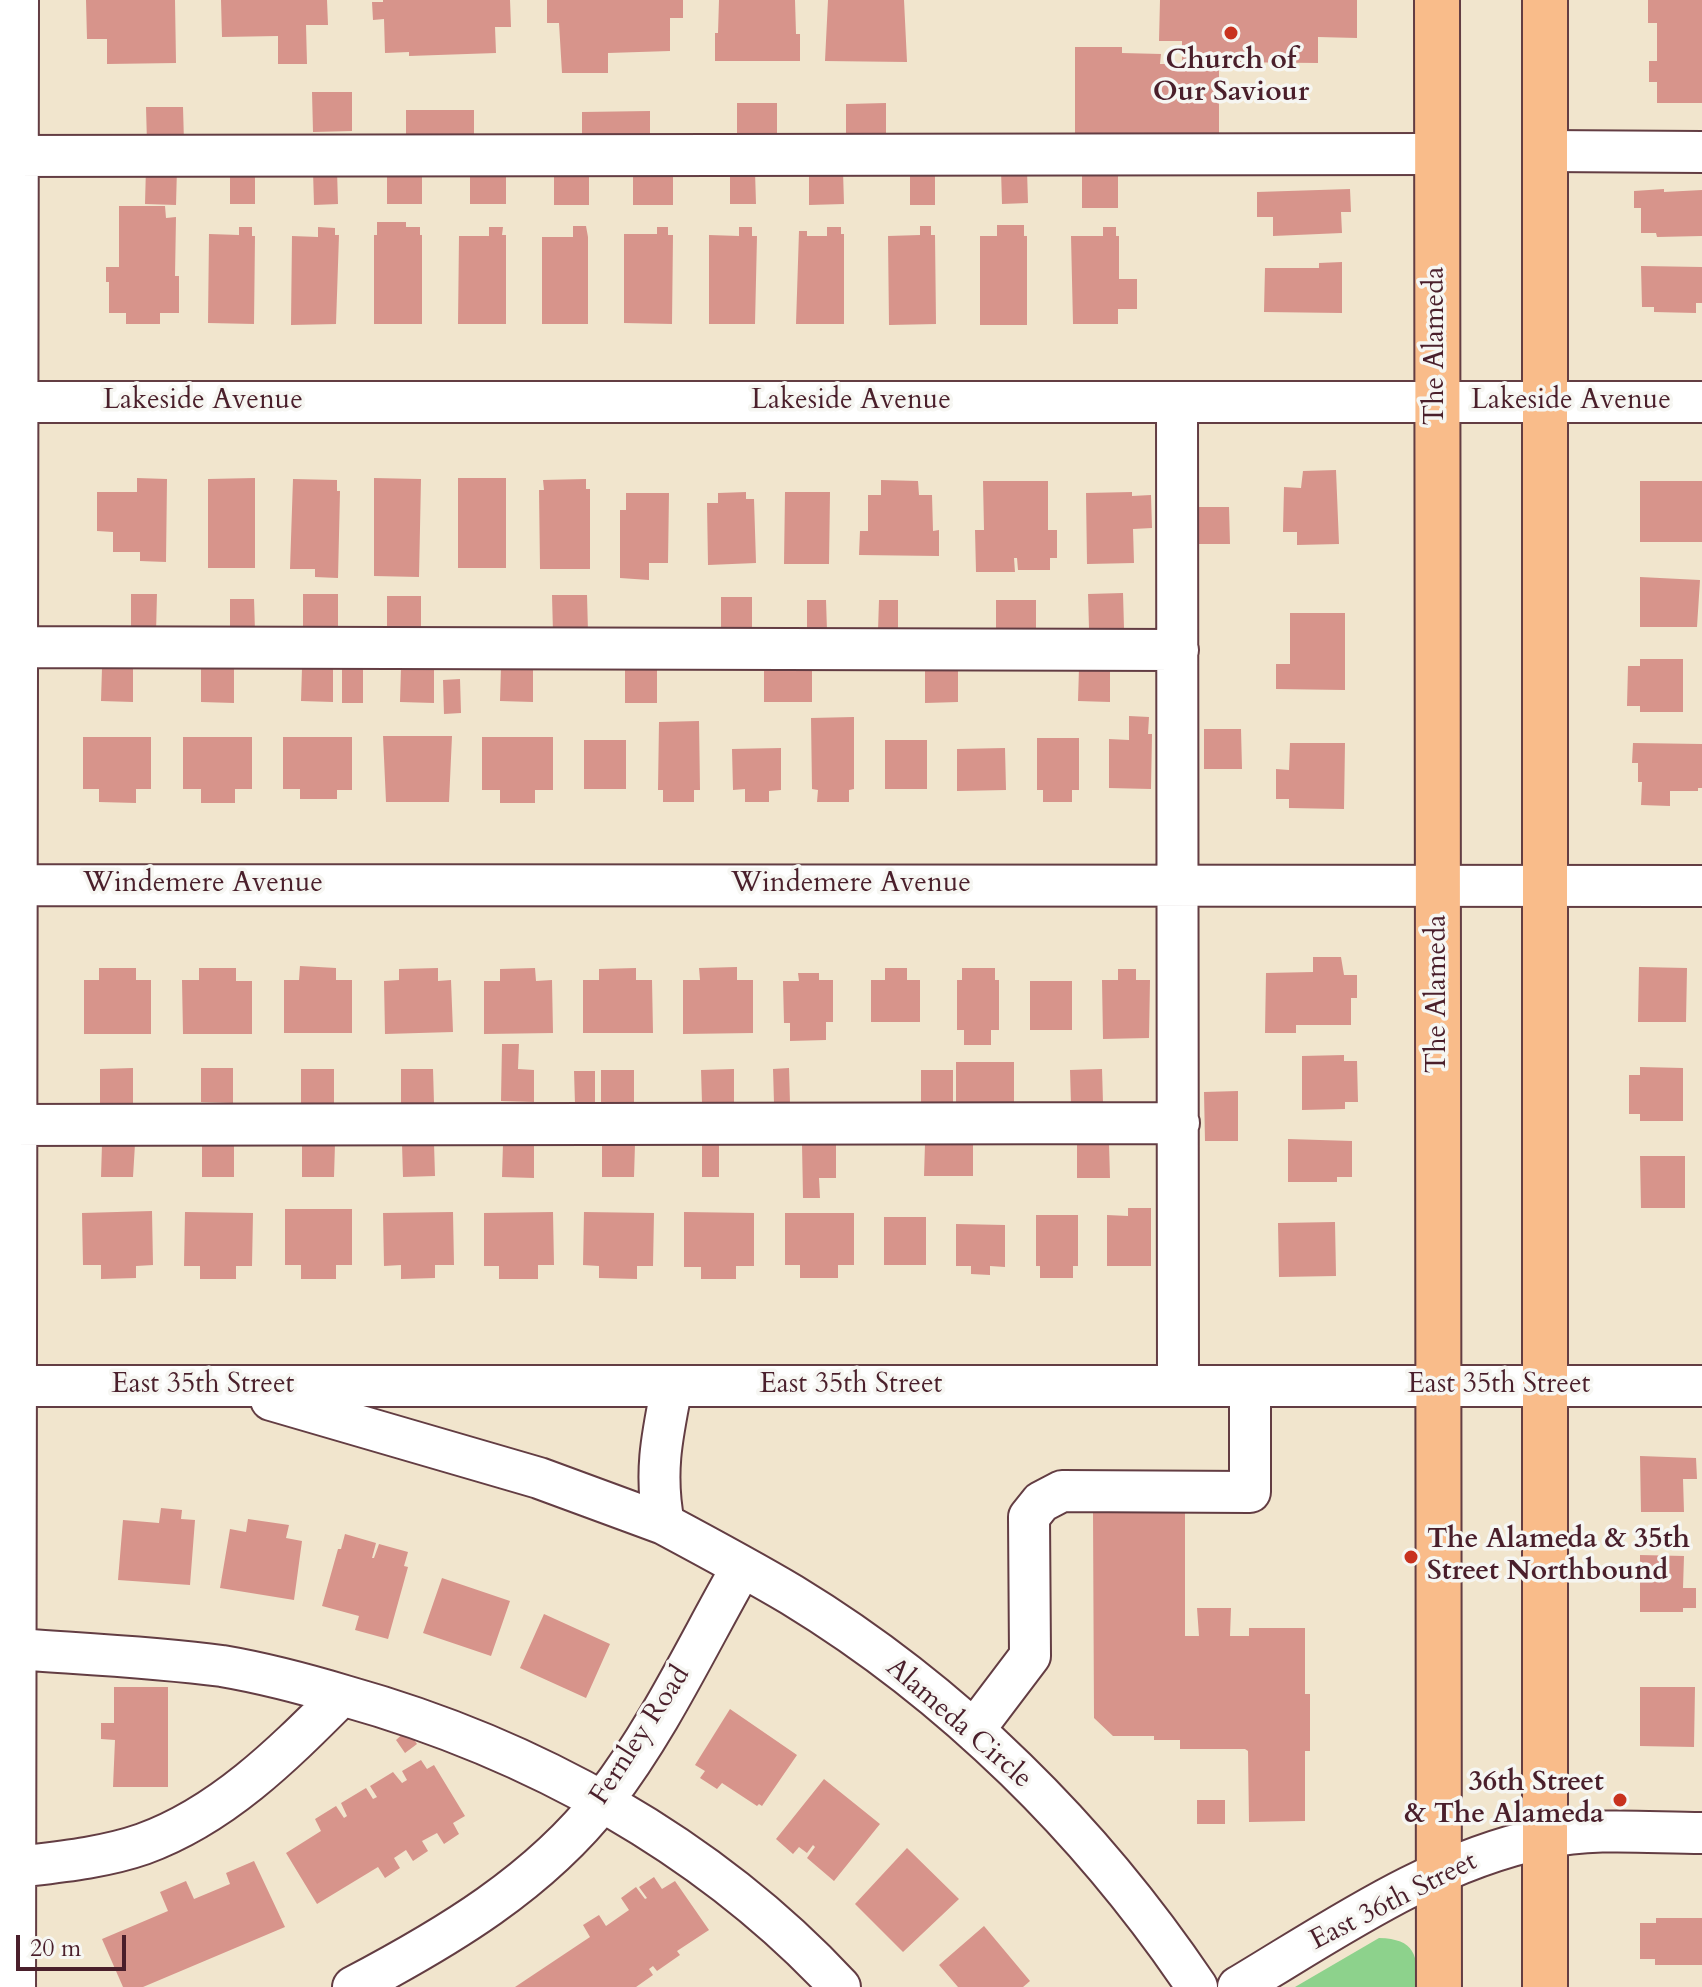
<!DOCTYPE html>
<html>
<head>
<meta charset="utf-8">
<style>
	body { margin:0 }
	#map { position:relative; width:1702px; height:1987px; overflow:hidden; background:#f1e5cd; font-family:Cardo,serif }
	canvas { display:block }
	.scale { position:absolute; left:16px; top:1935px; width:110px; height:36px; box-sizing:border-box; border:4px solid #4a1f2b; border-top:0; padding-left:10px; font-size:24px; line-height:28px; white-space:nowrap; color:#4a1f2b; -webkit-text-stroke:6px #f6f6f2; paint-order:stroke }
</style>
</head>
<body>
<div id="map">
<canvas width="1702" height="1987"></canvas>
<div class="scale">20 m</div>
</div>
<script>
const c = document.querySelector('canvas').getContext('2d');
c.lineJoin = 'round';
function paint(path, color) {
  c.fillStyle = color;
  c.fill(path, 'evenodd');
}
function trace(path, color, width, dash) {
  c.strokeStyle = color;
  c.lineWidth = width;
  c.lineCap = dash ? 'butt' : 'round';
  c.setLineDash(dash || []);
  c.stroke(path);
}
function write(font, color, halo, rows, align = 'center') {
  c.font = font + ' Cardo,serif';
  c.lineWidth = 7;
  c.setLineDash([]);
  c.textBaseline = 'middle';
  c.strokeStyle = halo;
  c.fillStyle = color;
  for (const [text, x, y, turn = 0] of rows) {
    c.save();
    c.translate(x, y);
    c.rotate((+turn || 0) * Math.PI / 180);
    c.textAlign = isNaN(turn) ? turn : align;
    if (halo) c.strokeText(text, 0, 0);
    c.fillText(text, 0, 0);
    c.restore();
  }
}
paint(new Path2D(`
	M1379,1938C1415,1939 1418,1955 1417,1987H1295Z`), '#8dd28c');
paint(new Path2D(`
	M86,0H175L176,63L107,64V39H87Z
	M221,0H327L328,25H306L307,64H278V36L222,37Z
	M383,0H510L511,27H495L496,53L409,56V52L385,53L384,19L373,20L372,2H383Z
	M547,0H683V18H670V51L608,53V73H562L559,23H547Z
	M719,0H795L796,34H800V61H715V33H718Z
	M828,0H904L907,62L825,61Z
	M1160,0H1357V38L1318,37V63L1219,62V134H1075V47H1122V53L1161,54L1160,64H1182V41H1159Z
	M1648,0H1702V103H1657V82H1649V61H1657V23H1648Z
	M312,92H352V131L313,132Z
	M737,103H777V137H737Z
	M886,103V137H846V104Z
	M146,107H183L184,142L147,143Z
	M406,110H474V142H406Z
	M650,111V141L582,142V112Z
	M146,167L177,168L176,205L145,204Z
	M1082,169H1118V208H1082Z
	M337,170L338,204L314,205L313,171Z
	M910,170H935V205H910Z
	M1001,170H1027L1028,203L1002,204Z
	M230,171H255V204H230Z
	M387,171H422V204H387Z
	M470,171H506V204H470Z
	M554,171H589V205H554Z
	M633,171H673V205H633Z
	M730,171H755L756,204H730Z
	M809,171H843L844,204L809,205Z
	M1350,189L1351,212H1341L1342,233L1273,236V217H1257V192Z
	M1664,189V192L1702,190V236L1657,237L1656,233H1641V208H1634V191Z
	M119,206H165L166,218L176,217L175,276H179V313H160V324H126V313H109V282H106V267H119Z
	M377,222H406V227H420V235H422V324H374V235H377Z
	M997,225H1024V236H1027V325H980V236H997Z
	M573,226H586L588,237V324H542V237H573Z
	M920,226H931V235H935L936,324L889,325L888,236L920,235Z
	M239,227H252V236H255L254,324L208,323L209,234L239,235Z
	M318,227L335,228V235H339L336,324L291,325L292,236L318,237Z
	M489,227H503L502,235H506V324H458L459,236H489Z
	M657,227H668V235H673L672,324L624,323V234H657Z
	M739,227H752V236H757L755,324H709V235L739,236Z
	M827,227H841V234H844V324H796L799,231H807V236H827Z
	M1103,227H1116V236H1119V279H1137V309H1118V324H1073L1071,236H1103Z
	M1342,262V313L1264,312L1265,268H1319V263Z
	M1641,266L1702,267V303H1696V313L1654,312V307H1642Z
	M1336,470L1339,544L1297,545V532H1283L1284,487L1301,488L1303,471Z
	M137,478L167,479L166,562L140,561V552H113V532L97,531V492H137Z
	M255,478V568H208V479Z
	M374,478L421,479L419,577L374,576Z
	M458,478H506V568H458Z
	M293,479L337,480V491H340L338,578L315,577V569H290Z
	M586,479V489H590V569H540L539,490H544L543,480Z
	M881,480L918,481L919,495H932L933,531L939,530V556L859,555L860,531H868V495H881Z
	M983,481H1048V530H1057V558H1050V570H1018L1017,558H1014L1015,572H976L975,530H984Z
	M1640,481H1702V542H1640Z
	M746,492V499H754L756,563L708,565L707,503H718V493Z
	M785,492H830L829,564H784Z
	M1132,492V496L1151,495L1152,528L1133,529L1134,563L1087,564L1086,493Z
	M626,493H669L668,563H649V580L620,578V510H626Z
	M1194,507H1229L1230,544H1194Z
	M1640,577L1700,580L1697,627H1640Z
	M1123,593L1124,628H1089L1088,594Z
	M131,594H157L156,633L131,632Z
	M303,594H338V632H303Z
	M552,595H587L588,632L553,633Z
	M387,596H421V632H387Z
	M721,597H752V631L721,632Z
	M230,599H254L255,631H230Z
	M807,600H826L827,631H807Z
	M879,600H898V631H878Z
	M996,600H1036V631H996Z
	M1290,613H1345V690L1276,689V664H1290Z
	M1640,659H1683V712H1640V706H1627L1628,666H1640Z
	M501,667L533,668V702L500,701Z
	M102,668L133,669V702L101,701Z
	M201,668L234,669V703L201,702Z
	M302,668H333V702L301,701Z
	M342,668H363V703H342Z
	M401,668H434V703L400,702Z
	M625,668H657V703H625Z
	M925,668H958V702L925,703Z
	M1079,668L1110,669V702L1078,701Z
	M764,669H812V702H764Z
	M460,679L461,713L444,714L443,680Z
	M1129,716L1149,717L1148,734H1152L1151,789L1109,788V739L1129,740Z
	M854,717V789L849,790V802H817L818,790L812,789L811,718Z
	M699,721L700,790H694V802H663V790H658L659,722Z
	M1204,729H1241L1242,769H1204Z
	M383,736H452L449,802H386Z
	M83,737H151V789H136V803L99,802V789H83Z
	M183,737H252V789H235V803H201V789H183Z
	M283,737H352V790H337V799H300V789H283Z
	M482,737H553V790H535V803H500V790H482Z
	M1037,738H1079V790H1072V802H1043V790H1037Z
	M584,740H626V789H584Z
	M885,740H927V789H885Z
	M1290,743H1345L1344,809L1289,808V799H1276V769L1289,770Z
	M1633,743L1702,744V788H1698V791H1670V806L1641,805L1642,782H1638V763H1632Z
	M781,748V790L769,791V802H745V789L733,790L732,749Z
	M1005,748L1006,790L957,791V749Z
	M1313,957H1341L1344,975H1357V998H1351V1025H1296V1033H1265L1266,973L1313,972Z
	M300,966L336,968V980H352V1033H284V980H299Z
	M737,967V980H753V1033L683,1034V980H700L699,968Z
	M1639,967L1687,968L1686,1022H1638Z
	M99,968H136V980H151V1034H84V980H99Z
	M199,968H236V981H252V1034H183L182,980H199Z
	M438,968V981L451,980L453,1032L385,1034L384,981L399,980V969Z
	M535,968L536,981L552,980L553,1033L484,1034V981H500V969Z
	M636,968V980H652L653,1033H583V980H599V969Z
	M885,968H907V980H920V1022H871V980H885Z
	M962,968H995V980H999V1030H991V1045H964V1030H957V980H962Z
	M1118,969H1136V980H1150L1149,1038L1103,1039L1102,980H1118Z
	M798,973H819V980H833V1022H826V1040L790,1041V1023H784L783,981H799Z
	M1030,981H1072V1030H1030Z
	M502,1044H519L518,1069L534,1070V1102L501,1101Z
	M1344,1055V1061H1357L1358,1102H1345V1109L1302,1110V1056Z
	M956,1062H1014V1109H956Z
	M1640,1067L1683,1068V1121H1640V1114H1629V1075H1640Z
	M133,1068V1103H100V1069Z
	M201,1068H233V1103L201,1102Z
	M789,1068L790,1103H774L773,1069Z
	M301,1069H334V1104H301Z
	M401,1069H433L434,1103H401Z
	M734,1069V1103H702L701,1070Z
	M1102,1069L1103,1103L1071,1104L1070,1070Z
	M601,1070H634V1103H601Z
	M921,1070H953V1103H921Z
	M574,1071H595V1104H575Z
	M1238,1091V1141H1205L1204,1092Z
	M1288,1139L1352,1141V1177H1337V1182H1288Z
	M302,1143L335,1144L334,1177H302Z
	M434,1143L435,1176L403,1177L402,1144Z
	M102,1144H135L133,1177H101Z
	M202,1144H234V1177H202Z
	M503,1144H534V1178L502,1177Z
	M602,1144H635L634,1177H602Z
	M702,1144H719V1177H702Z
	M802,1144H836V1178H819L820,1198H803Z
	M925,1144H973V1176H924Z
	M1077,1144H1109L1110,1178H1077Z
	M1640,1156H1685V1208H1641Z
	M1128,1208H1151V1266H1107V1215L1128,1216Z
	M285,1209H352V1265H336V1279H301V1265H285Z
	M152,1211L153,1265L136,1266V1278L101,1279V1265H83L82,1213Z
	M185,1212L253,1213L252,1266H236V1279H200V1266H184Z
	M453,1212L454,1265H435V1278L401,1279V1265L384,1266L383,1213Z
	M553,1212L554,1265H538V1279H499V1266H484V1213Z
	M584,1212L654,1213L653,1266H637V1279L599,1278V1266L583,1265Z
	M684,1212L754,1213V1266H736V1279H701V1267H684Z
	M785,1213H854V1265H838V1278H800V1265H785Z
	M1036,1215H1078V1266H1073V1278H1040V1266H1036Z
	M884,1217H926V1265H884Z
	M1335,1222L1336,1276L1279,1277L1278,1223Z
	M956,1224L1005,1225V1267L990,1266V1275L971,1274V1266H956Z
	M1640,1456L1696,1458L1697,1479H1683L1684,1512H1641Z
	M161,1508L182,1510L181,1519L195,1520L190,1585L118,1580L123,1520L159,1523Z
	M1185,1512V1636H1199L1197,1608H1231L1230,1636H1249V1628H1305V1694H1310V1751H1305V1821L1249,1822L1248,1751L1245,1749H1180V1740H1154V1736H1113L1094,1718L1093,1513Z
	M248,1519L289,1525L286,1538L302,1541L294,1600L220,1588L230,1529L246,1532Z
	M345,1534L376,1543L372,1558H374L379,1544L408,1552L404,1566L408,1567L388,1639L355,1630L359,1616L322,1606L338,1549H341Z
	M1640,1555L1684,1556L1683,1588H1696V1608H1683V1612H1640Z
	M442,1578L510,1601L491,1656L423,1633Z
	M544,1614L610,1644L586,1698L520,1668Z
	M114,1687H168V1787H113L115,1740L101,1739V1723H114Z
	M1640,1687H1695L1694,1747L1640,1746Z
	M730,1709L797,1755L762,1806L759,1804L757,1806L722,1783L717,1789L700,1778L705,1771L695,1765Z
	M407,1730L417,1744L405,1753L396,1740Z
	M421,1760L427,1769L434,1765L465,1816L453,1823L459,1834L444,1844L437,1833L422,1841L428,1851L413,1861L406,1850L394,1858L400,1868L385,1878L378,1867L317,1904L286,1853L321,1831L315,1819L336,1806L344,1818L347,1816L341,1803L366,1788L373,1799L377,1797L370,1786L393,1772L402,1783L407,1780L402,1771Z
	M824,1779L880,1824L834,1881L807,1858L815,1847L813,1845L807,1853L799,1847L793,1854L776,1839Z
	M1197,1800H1225V1824H1197Z
	M907,1848L959,1899L903,1952L855,1904Z
	M254,1861L285,1927L143,1987H123L102,1939L168,1911L160,1892L186,1881L194,1899L230,1884L226,1873Z
	M654,1877L662,1889L675,1881L709,1930L677,1951L680,1955L657,1971L653,1966L649,1969L653,1975L636,1987H515L590,1937L583,1925L599,1915L606,1926L629,1910L621,1898L636,1887L645,1899L647,1898L639,1887Z
	M1656,1918H1702V1965H1655V1959H1640V1923H1656Z
	M984,1926L1030,1981L1023,1987H958L939,1965Z`), '#d7948b');
const minor = new Path2D(`
	M1546,151L1702,152
	M0,156L1437,154
	M0,402H1702
	M1177,402L1178,1386
	M0,647L1178,650
	M0,885L1702,886
	M0,1125L1179,1123
	M0,1386H1702
	M672,1386C662,1436 654,1473 664,1524C707,1547 750,1570 792,1595C953,1693 1092,1831 1197,1987
	M271,1400L539,1478L664,1524
	M16,1649C85,1654 154,1657 222,1666C263,1673 305,1684 345,1696C531,1748 708,1845 840,1987
	M974,1730L1030,1656L1029,1517L1041,1502L1062,1491L1250,1492V1386
	M16,1867C58,1862 103,1858 143,1844C223,1815 284,1753 342,1695
	M15,1987L18,0
	M353,1987C446,1938 539,1883 605,1798C659,1728 698,1644 742,1567
	M1238,1987C1335,1929 1432,1861 1544,1838C1595,1827 1650,1833 1702,1833`);
const major = new Path2D(`
	M1437,0L1439,1987
	M1545,1987V0`);
trace(minor, '#633d43', 44);
trace(major, '#633d43', 48);
trace(minor, '#fff', 40);
trace(major, '#f9bc8a', 44);
for (const [x, y, r, color] of [
	[1231,33,8,"#c8321e"],
	[1411,1557,8,"#c8321e"],
	[1620,1800,8,"#c8321e"]
]) {
  const dot = new Path2D();
  dot.arc(x, y, r, 0, 2 * Math.PI);
  c.fillStyle = color;
  c.fill(dot);
  trace(dot, '#f6f6f2', 3);
}
write('bold 28px', '#4a1f2b', '#f6f6f2', [
	["Church of",1231,62],
	["Our Saviour",1231,94],
	["The Alameda & 35th",1427,1541,"left"],
	["Street Northbound",1427,1573,"left"],
	["36th Street",1604,1784,"right"],
	["& The Alameda",1604,1816,"right"]
]);
write('28px', '#4a1f2b', '#f6f6f2', [
	["The Alameda",1437,346,-90],
	["Lakeside Avenue",203,402],
	["Lakeside Avenue",851,402],
	["Lakeside Avenue",1571,402],
	["Windemere Avenue",203,885],
	["Windemere Avenue",851,885],
	["The Alameda",1439,994,-90],
	["East 35th Street",203,1386],
	["East 35th Street",851,1386],
	["East 35th Street",1499,1386],
	["Alameda Circle",958,1724,41],
	["Fernley Road",641,1736,-57],
	["East 36th Street",1394,1902,-27]
]);
</script>
</body>
</html>
